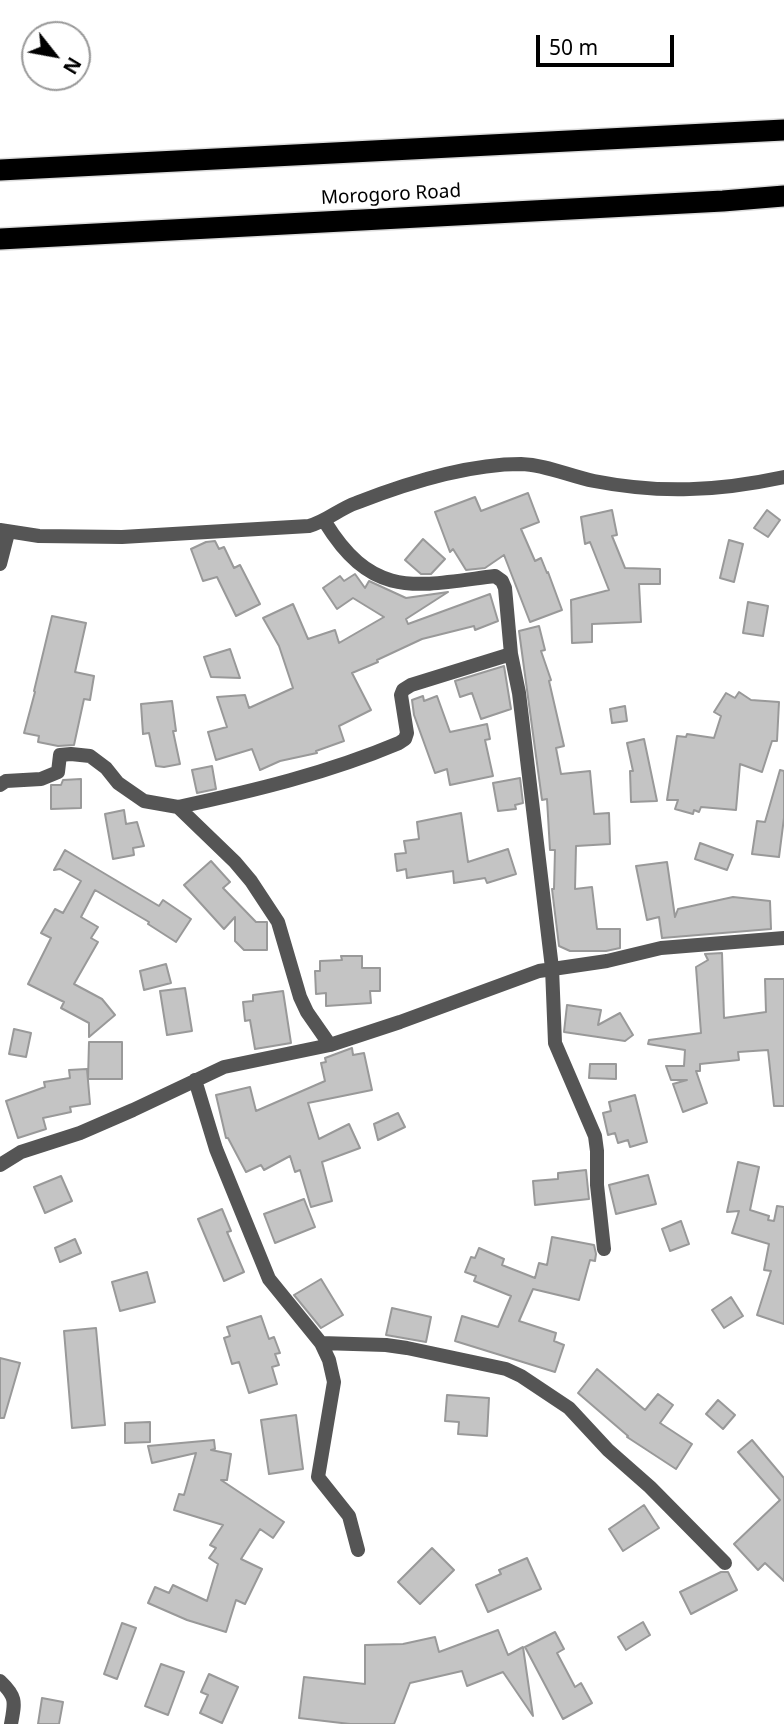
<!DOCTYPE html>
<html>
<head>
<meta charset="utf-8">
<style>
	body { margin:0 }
	#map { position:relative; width:784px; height:1724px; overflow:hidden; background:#fff; font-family:"Noto Sans",sans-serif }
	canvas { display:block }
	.north { position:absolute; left:21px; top:21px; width:70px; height:70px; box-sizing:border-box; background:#fff; border:2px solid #999; border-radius:50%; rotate:121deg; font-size:19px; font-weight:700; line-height:28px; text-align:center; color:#000 }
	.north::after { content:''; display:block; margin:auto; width:24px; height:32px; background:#000; clip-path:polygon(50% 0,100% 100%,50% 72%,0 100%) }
	.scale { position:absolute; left:536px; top:35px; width:138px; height:32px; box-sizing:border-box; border:4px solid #000; border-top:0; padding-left:9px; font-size:21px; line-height:24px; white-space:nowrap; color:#000; -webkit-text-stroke:5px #fff; paint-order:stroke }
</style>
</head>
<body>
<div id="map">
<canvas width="784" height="1724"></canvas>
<div class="north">N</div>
<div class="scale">50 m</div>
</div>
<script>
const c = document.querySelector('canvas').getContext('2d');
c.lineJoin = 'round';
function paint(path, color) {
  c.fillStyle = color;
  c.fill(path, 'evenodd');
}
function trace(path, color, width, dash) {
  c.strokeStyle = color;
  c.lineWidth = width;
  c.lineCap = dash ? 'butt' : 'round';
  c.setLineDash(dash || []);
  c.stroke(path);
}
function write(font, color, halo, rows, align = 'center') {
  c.font = font + ' "Noto Sans",sans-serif';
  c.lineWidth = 6;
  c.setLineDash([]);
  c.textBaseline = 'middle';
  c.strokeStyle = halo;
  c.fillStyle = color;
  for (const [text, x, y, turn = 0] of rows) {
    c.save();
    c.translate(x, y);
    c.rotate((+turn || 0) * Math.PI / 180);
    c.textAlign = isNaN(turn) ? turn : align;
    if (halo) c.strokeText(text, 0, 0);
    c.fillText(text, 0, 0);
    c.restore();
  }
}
const building = new Path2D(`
	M528,493L539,522L521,529L535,561L541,558L547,573L548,572L562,610L530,622L504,555L485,568L466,570L453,549L450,552L435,512L475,497L481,511Z
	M612,510L617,535L612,536L625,568L660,569V584H639L641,622L592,624V642L572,643L571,600L609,590L590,542L585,544L581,517Z
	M767,510L780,520L768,537L754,528Z
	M423,539L445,559L431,574H421L405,560Z
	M729,540L743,544L734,582L720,578Z
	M215,541L219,549L224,547L234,568L240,565L260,604L236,616L217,577L203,581L191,549L206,542Z
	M355,574L365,588L369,581L406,598L448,592L406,619L408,624L490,594L498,621L475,630L474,626L422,639L377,660L378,662L352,673L371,710L339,726L344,741L316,751L317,753L280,761L260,770L252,749L216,760L208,732L227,727L217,697L245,695L249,708L293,688L279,646L263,618L293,604L308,639L335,630L339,643L384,617L353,598L337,609L323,588L340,576L344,581Z
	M748,602L768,606L763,636L743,633Z
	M52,616L86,623L75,672L94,676L90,700L84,699L74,745L58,746L38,742L39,736L24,733L35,692L34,691Z
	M539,626L545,650L541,651L551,680L549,681L564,746L556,748L561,774L590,771L594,814L609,813L610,844L576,846L575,889L592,887L597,929H620V948L606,951H570L559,946L552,889H554L555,850H550L547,799L542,800L519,631Z
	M230,649L240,678L211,677L204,657Z
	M504,666L511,709L481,719L472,693L460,697L455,681Z
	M739,692L751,700L779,702L777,741H772L762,772L740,764L736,810L701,807L699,812L694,810L693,814L675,809L678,800H667L677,736L686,737L687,734L714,738L721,716L714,712L726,693L735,698Z
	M423,696L424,701L437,696L450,732L487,724L490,739L485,740L493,776L450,785L447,769L435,773L414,715L412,700Z
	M172,701L176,731H173L180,764L164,767L156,766L149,733L143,734L141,704Z
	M625,706L627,721L612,723L610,709Z
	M644,739L657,801L631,802L630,771H633L627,743Z
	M212,766L216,789L197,793L192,770Z
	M780,770L784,771V818L779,857L752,854L757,821L765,822Z
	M520,778L523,803L515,805L516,809L498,811L493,783Z
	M81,779V808L51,809V785H61L63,780Z
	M124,810L126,824L137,822L144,846L133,848L134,855L113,859L105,814Z
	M461,813L468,862L508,849L516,874L487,883L485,878L454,883L453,871L407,878L406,869L397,871L395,854L406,853L404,841L419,839L417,822Z
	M700,843L733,855L727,870L695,859Z
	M65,850L159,906L163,900L191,919L176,942L148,924L149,922L95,890L81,917L98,927L91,938L98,942L74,984L102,999L115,1015L89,1037V1023L61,1008L64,1002L28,984L51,938L41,933L55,909L63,913L81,881L60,869L54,870Z
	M211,861L230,882L223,888L256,922H267V950H244L235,941V917L224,929L184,885Z
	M667,862L675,917L678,909L733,897L770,901L771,929L662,938L659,917L647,920L636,866Z
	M722,953L724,1018L766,1012L765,979H784V1106H774L768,1050L738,1052L739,1060L700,1064V1071H696L707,1103L683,1112L673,1084L687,1080H671L666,1066H684L685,1050L648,1044L649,1040L701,1033L696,967L708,960L705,954Z
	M341,956H362V968H380V991H370L371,1003L326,1006V993L316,994L315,971H320V961L342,960Z
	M166,964L171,983L144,990L140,971Z
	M185,988L192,1031L167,1035L160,991Z
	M283,991L291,1043L255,1049L250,1020L245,1021L243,1002L253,1001V995Z
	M567,1005L601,1010L598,1025L620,1013L633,1035L625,1041L564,1032Z
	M14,1029L31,1033L26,1057L9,1054Z
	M89,1042H122V1079H88Z
	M352,1048L353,1055L364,1053L372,1090L308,1103L319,1139L349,1124L360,1148L322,1162L332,1201L311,1207L300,1170L295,1172L290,1156L264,1170L261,1165L246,1172L228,1138H226L216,1095L250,1087L256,1111L325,1081L321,1063L326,1062L325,1058Z
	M590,1064H616V1079L589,1078Z
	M87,1069L90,1104L70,1107L71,1112L43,1118L46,1129L18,1138L6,1101L45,1087L44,1082L70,1078L69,1070Z
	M635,1095L647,1142L630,1147L628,1140L618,1143L615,1133L608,1135L603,1113L611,1111L609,1102Z
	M398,1113L405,1127L378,1140L374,1124Z
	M738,1162L759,1167L750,1210L769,1216L768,1220L774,1221L777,1206L784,1207V1324L757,1315L771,1271L764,1270L769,1244L732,1233L739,1211L727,1212Z
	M586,1170L589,1199L535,1205L533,1181L558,1179V1173Z
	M648,1175L656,1204L616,1214L609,1185Z
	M61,1176L72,1201L45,1213L34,1187Z
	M304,1199L315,1227L275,1243L264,1214Z
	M222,1209L231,1231L227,1232L244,1272L224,1281L198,1219Z
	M681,1221L689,1244L670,1251L662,1229Z
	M552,1237L594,1245L596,1254L595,1261L590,1260L579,1300L533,1289L519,1321L556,1333L554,1341L564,1345L555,1372L455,1341L462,1316L498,1327L511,1296L474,1281L476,1276L465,1272L471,1257L475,1258L479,1248L504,1259L502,1265L535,1278L539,1263L547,1265Z
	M75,1239L81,1253L60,1262L55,1248Z
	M147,1272L155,1302L120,1311L112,1282Z
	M321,1279L343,1315L321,1328L294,1295Z
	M731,1297L743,1316L724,1328L712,1310Z
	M392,1308L431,1317L426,1342L386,1335Z
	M261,1316L269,1339L274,1337L280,1353L275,1354L279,1365L272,1367L277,1384L249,1393L239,1362L232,1364L224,1338L230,1336L227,1327Z
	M96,1328L105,1425L72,1428L64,1331Z
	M0,1358L20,1363L4,1418H0Z
	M597,1369L645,1410L658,1394L673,1405L660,1423L692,1444L676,1469L627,1437L628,1436L578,1393Z
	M447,1395L489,1398L487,1436L458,1434L459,1422L445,1421Z
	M718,1400L735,1415L723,1429L706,1414Z
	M296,1415L303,1469L269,1474L261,1420Z
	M150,1422V1442L125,1443V1423Z
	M214,1440L215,1449L211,1450L231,1454L227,1480H221L284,1522L273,1538L260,1529L241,1559L262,1569L245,1604L236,1600L226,1632L187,1620L148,1603L155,1587L169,1593L173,1585L207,1601L218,1564L209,1558L216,1548L210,1545L223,1525L174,1510L179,1494L184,1495L196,1453L152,1463L148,1446Z
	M752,1440L784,1478V1581L765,1563L758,1570L734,1544L780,1500L738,1452Z
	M644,1505L659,1528L623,1551L609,1529Z
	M432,1548L454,1570L420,1604L398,1582Z
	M527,1558L541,1589L488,1612L476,1585L501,1574L499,1570Z
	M721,1572H728L737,1590L691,1614L680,1592Z
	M643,1622L650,1635L626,1650L618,1637Z
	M122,1623L136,1628L117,1679L104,1674Z
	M498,1630L508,1655L523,1647L533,1716L503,1672L467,1686L462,1671L410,1683L394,1724H350L299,1718L304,1677L365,1684V1645L403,1644L435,1637L439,1652Z
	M555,1632L564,1649L557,1653L575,1687L581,1683L592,1703L563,1719L525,1647Z
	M161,1664L184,1672L168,1715L145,1706Z
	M209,1674L238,1687L222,1723L200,1713L208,1695L201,1692Z
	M42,1698L63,1702L59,1724H38Z`);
paint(building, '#c4c4c4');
trace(building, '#999', 2);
const highway = new Path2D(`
	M0,170L784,130
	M0,239L723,201L784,196`);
trace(highway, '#dbdbdb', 24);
trace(new Path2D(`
	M325,522C373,600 416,586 495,576L502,581L505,588L511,654L519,693L552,968L555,1043L595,1136L597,1151V1185L604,1249
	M0,530L39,536L122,537L309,526C327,521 339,509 356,503C407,483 466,464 521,464C547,465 569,476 594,481C660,494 719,491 784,477
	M0,564L8,533
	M0,785L6,781L41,779L58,772L60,755L71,754L90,756L106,768L118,783L144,801L178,807L235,862L251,881L278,922L300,997L307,1012L330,1045
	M178,807C253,791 328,773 399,743L405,739L407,733L401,695L403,690L411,685L511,654
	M195,1080L216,1149L269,1279L321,1343L386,1345L407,1348L506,1369L521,1376L569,1408L608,1450L650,1487L725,1563
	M0,1165L21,1152L80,1133L133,1110L224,1067L330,1045L400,1022L539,971L607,961L661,948L784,938
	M321,1343L329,1360L334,1382L318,1477L349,1516L358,1550
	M0,1681C17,1697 15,1702 11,1724`), '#555', 14);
trace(highway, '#000', 21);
write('19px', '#000', '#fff', [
	["Morogoro Road",391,195,-3]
]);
</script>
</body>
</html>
